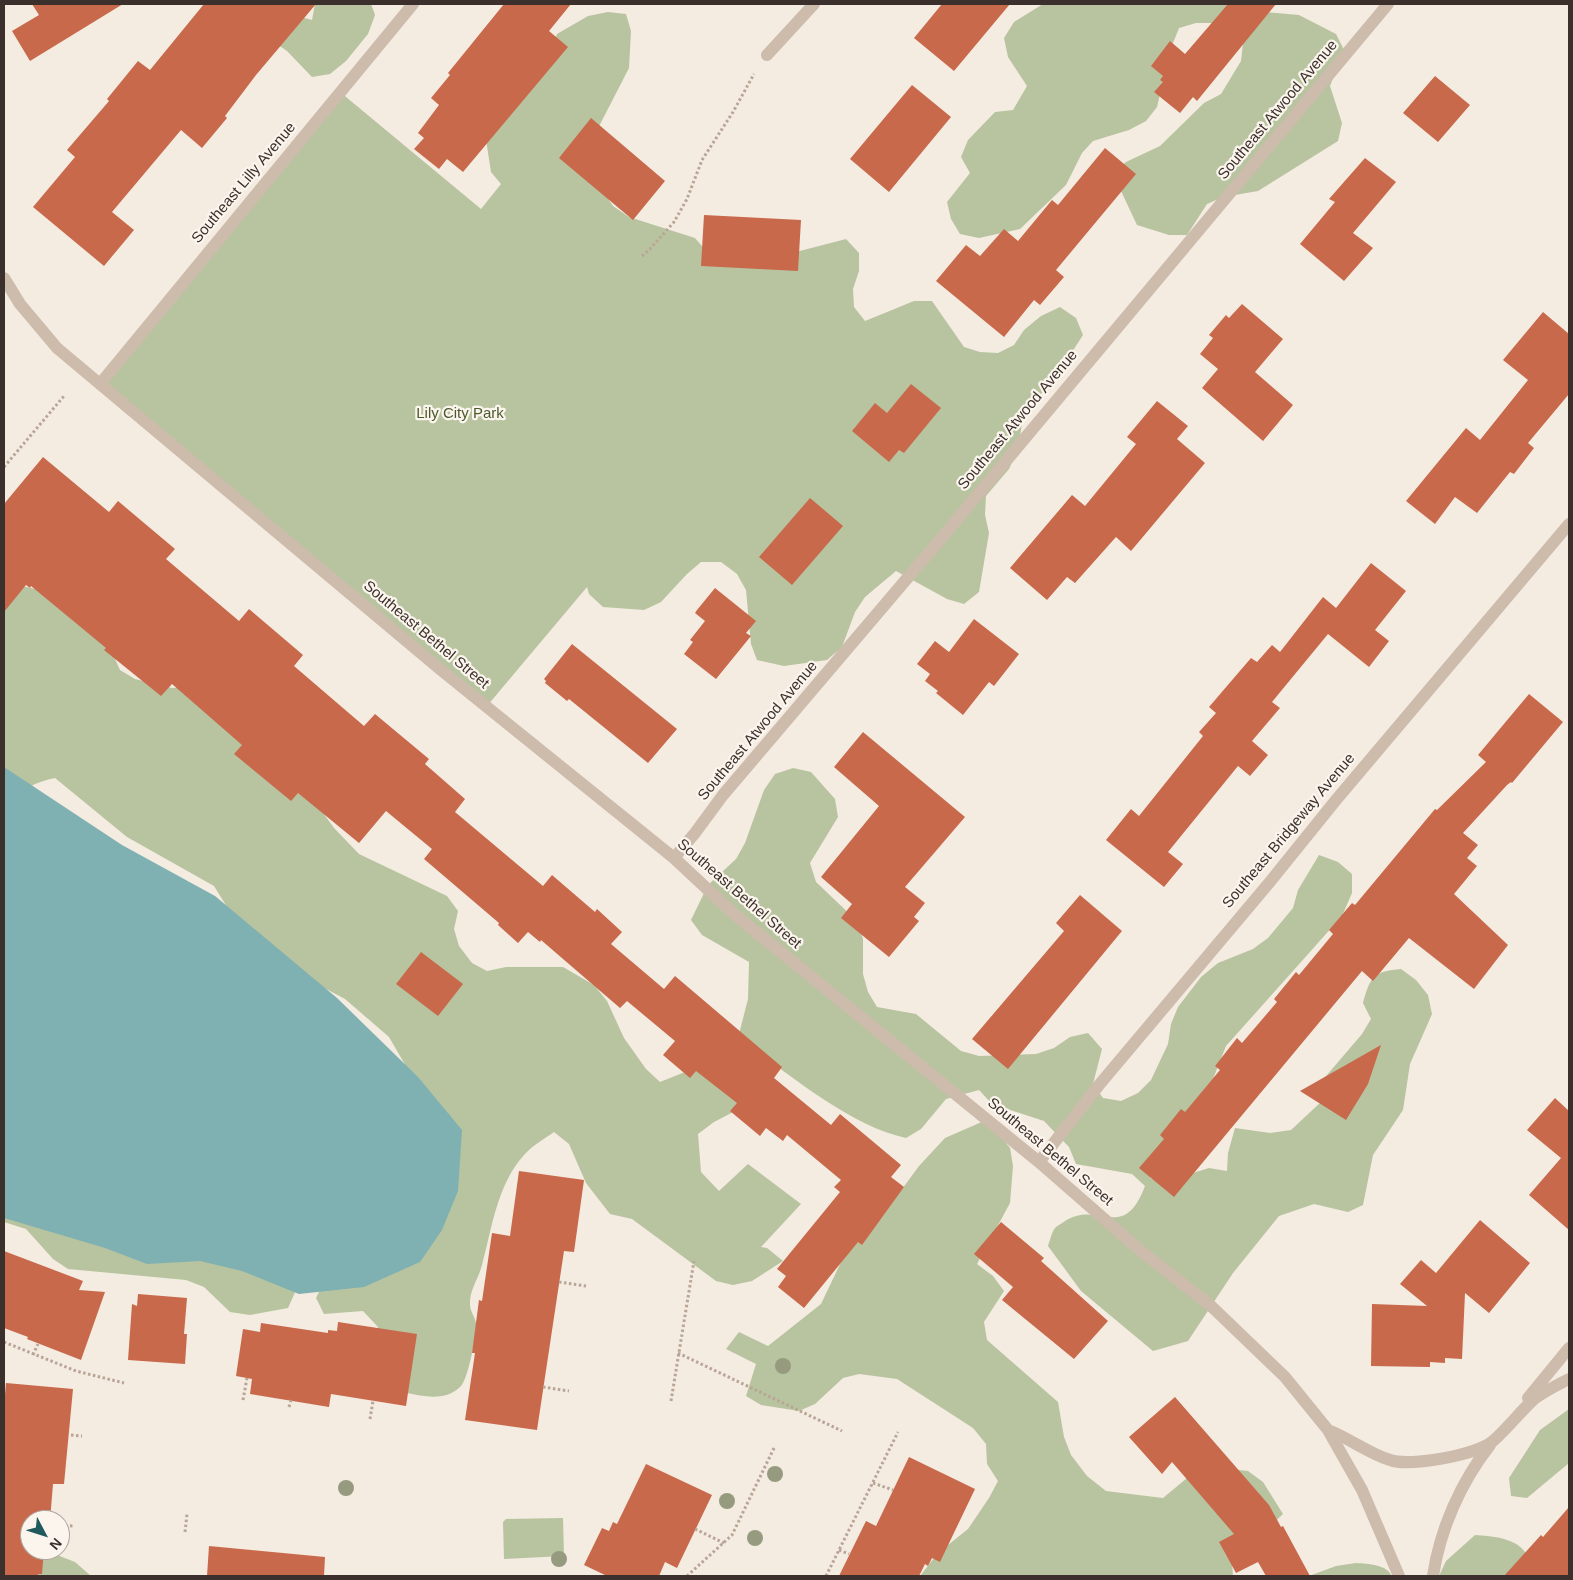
<!DOCTYPE html>
<html>
<head>
<meta charset="utf-8">
<style>
	body { margin:0 }
	#map { position:relative; width:1573px; height:1580px; overflow:hidden; background:#f4ebe1; font-family:Arial,sans-serif }
	canvas { display:block }
	.frame { position:absolute; inset:0; border:5px solid #3b302b; pointer-events:none }
	.north { position:absolute; left:20px; top:1510px; width:50px; height:50px; box-sizing:border-box; background:#fbf5ee; border:1px solid #aea6a0; border-radius:50%; rotate:130deg; font-size:14px; font-weight:700; line-height:20px; text-align:center; color:#3b302b }
	.north::after { content:''; display:block; margin:auto; width:18px; height:22px; background:#1f5a5e; clip-path:polygon(50% 0,100% 100%,50% 72%,0 100%) }
</style>
</head>
<body>
<div id="map">
<canvas width="1573" height="1580"></canvas>
<div class="frame"></div>
<div class="north">N</div>
</div>
<script>
const c = document.querySelector('canvas').getContext('2d');
c.lineJoin = 'round';
function paint(path, color) {
  c.fillStyle = color;
  c.fill(path, 'evenodd');
}
function trace(path, color, width, dash) {
  c.strokeStyle = color;
  c.lineWidth = width;
  c.lineCap = dash ? 'butt' : 'round';
  c.setLineDash(dash || []);
  c.stroke(path);
}
function write(font, color, halo, rows, align = 'center') {
  c.font = font + ' Arial,sans-serif';
  c.lineWidth = 4.5;
  c.setLineDash([]);
  c.textBaseline = 'middle';
  c.strokeStyle = halo;
  c.fillStyle = color;
  for (const [text, x, y, turn = 0] of rows) {
    c.save();
    c.translate(x, y);
    c.rotate((+turn || 0) * Math.PI / 180);
    c.textAlign = isNaN(turn) ? turn : align;
    if (halo) c.strokeText(text, 0, 0);
    c.fillText(text, 0, 0);
    c.restore();
  }
}
paint(new Path2D(`
	M218,4H262L267,7L312,20L315,4H371L375,15L368,34L346,61L330,74L312,77L287,51Z
	M1043,4H1229L1231,9L1299,15L1336,34L1344,50L1330,86L1342,123L1338,141L1258,191L1223,197L1207,204L1187,235H1169L1137,225L1113,174L1126,162L1160,146L1204,103L1221,94L1241,61L1243,43L1214,23H1196L1179,28L1171,48L1157,107L1146,121L1129,130L1093,141L1082,153L1066,185L1020,229L979,238L960,234L951,219L947,202L970,173L961,157L968,140L995,112L1013,110L1027,86L1008,57L1004,38L1014,22Z
	M608,12L626,14L631,31L629,68L593,138L603,191L613,206L629,217L695,238L707,252L742,266L846,239L859,253V271L853,289L854,307L865,321L914,301H932L964,347L980,352L998,353L1014,345L1024,330L1041,316L1060,307L1076,318L1083,335L1052,383L1024,411L1018,449L1009,469L986,496L985,515L989,533L979,592L964,604L947,599L896,571L865,597L855,612L842,647L827,660L784,666L757,660L751,644L746,590L737,574L721,562H701L687,574L661,602L644,610L603,607L589,594L587,587L487,706L100,384L340,92L481,209L501,184L491,172L485,133L545,70L557,34L588,16Z
	M4,582L44,591L106,639L120,670L135,679L172,688L205,686L313,799L334,828L359,854L447,896L458,911L454,929L459,946L472,963L487,971L506,967H563L594,985L607,1001L624,1038L646,1069L660,1082L695,1068L742,1091L739,1109L714,1122L698,1134L701,1172L719,1191L748,1164L801,1204L761,1247L767,1248L783,1261L752,1281L733,1285L716,1281L632,1219L610,1214L586,1183L569,1144L554,1132C544,1139 532,1146 524,1155C497,1185 492,1228 482,1265C479,1278 469,1290 470,1305C470,1311 475,1317 476,1323C477,1333 468,1379 461,1386C447,1401 425,1397 407,1393L378,1345V1327L363,1311L324,1314L316,1298L418,1087L389,1037L345,999L275,962L240,928L214,886L127,837L55,778C23,785 20,793 4,820Z
	M793,768L811,772L835,799L838,817L810,863L816,882L857,921L863,939V974L868,992L877,1007L916,1014L961,1051L979,1056L1036,1054L1054,1048L1070,1037L1088,1033L1102,1049L1093,1084L1103,1098L1121,1101L1138,1093L1151,1080L1168,1044L1171,1024L1178,1007L1201,977L1218,963L1253,949L1268,938L1293,908L1298,890L1319,855L1338,862L1352,874V893L1342,916L1226,1046L1213,1079L1162,1144L1150,1178L1167,1181L1209,1168L1227,1171L1228,1153L1235,1128L1270,1133L1291,1130L1321,1102V1082L1362,1034L1371,1019L1363,1003C1370,977 1374,971 1401,969L1416,980L1428,995L1432,1014L1410,1064L1403,1110L1373,1155L1363,1205L1348,1212L1314,1204L1279,1216L1233,1273L1188,1341L1153,1351L1081,1291L1048,1246C1050,1240 1052,1232 1055,1228C1058,1225 1063,1223 1065,1221C1099,1199 1123,1244 1145,1186L1132,1174L1076,1164L1069,1147L1044,1121L992,1104L979,1090L946,1099L921,1129L906,1138C851,1126 796,1079 750,1047L739,1034L748,999L749,962L702,935L691,920L708,885L736,859L745,843L764,790L775,774Z
	M984,1121L998,1133L1010,1148L1013,1166L1010,1203L977,1264L993,1276L1004,1291L984,1322L987,1340L1058,1402L1064,1437L1071,1455L1087,1476L1106,1491L1163,1498L1193,1473L1210,1467L1248,1471L1263,1482L1283,1514L1232,1563L1233,1576H920L938,1553L968,1529L989,1498L998,1481L987,1464L986,1444L973,1428L897,1379L859,1374L843,1378L815,1404L799,1411L761,1405L746,1396L756,1364L726,1349L739,1332L768,1346L821,1304L853,1237L883,1215L919,1166L945,1138Z
	M4,1177L147,1233L297,1288L288,1308L250,1315L230,1312L204,1287L186,1280L68,1269L53,1259L26,1229L4,1222Z
	M1569,1409V1463L1527,1498L1511,1496L1509,1478L1540,1430Z
	M563,1518L564,1556L504,1559L503,1522L506,1519Z
	M1475,1535C1492,1536 1518,1538 1527,1555C1531,1563 1532,1570 1538,1576H1439L1446,1561Z
	M4,1541L17,1550L33,1555H57L75,1562L91,1576H4Z
	M1356,1563C1368,1564 1386,1564 1392,1576H1309L1336,1566Z`), '#b8c4a0');
paint(new Path2D(`
	M4,767L122,845L215,896L337,998L418,1077L462,1130L458,1191L442,1230L420,1262L364,1287L299,1294L242,1271L200,1261L147,1264L105,1248L4,1218Z`), '#7fb0b2');
paint(new Path2D(`
	M32,4H123L30,61L12,31L39,15Z
	M204,4H316L256,75L225,116L227,118L202,148L181,130L112,212L134,230L104,266L33,207L75,157L67,150L109,101L107,99L138,61L150,70Z
	M504,4H571L549,31L568,47L463,172L447,159L439,169L414,149L424,138L418,133L439,105L431,98L450,75L448,73Z
	M942,4H1010L954,71L914,38Z
	M1228,4H1276L1197,101L1193,97L1180,113L1154,92L1163,82L1160,80L1163,76L1151,66L1170,41L1185,54Z
	M1435,76L1470,105L1438,142L1403,113Z
	M912,85L951,117L889,192L850,159Z
	M591,118L665,181L633,220L559,158Z
	M1105,148L1136,174L1056,270L1064,277L1040,305L1034,300L1004,337L936,281L966,245L980,256L1004,229L1018,241L1052,200L1058,205Z
	M1365,158L1396,182L1353,233L1373,248L1344,281L1300,244L1335,202L1329,199Z
	M704,215L801,220L798,271L701,266Z
	M1242,304L1283,339L1255,372L1293,405L1263,441L1202,388L1218,369L1200,354L1213,338L1209,335L1226,315L1229,318Z
	M1543,312L1569,334V394L1528,443L1534,448L1514,474L1510,472L1477,513L1455,497L1435,524L1406,501L1466,428L1480,440L1528,380L1503,360Z
	M911,384L941,408L904,453L899,450L889,462L852,431L875,403L887,413Z
	M1157,401L1188,426L1177,439L1205,463L1131,551L1116,537L1075,583L1067,577L1047,600L1010,568L1072,495L1085,506L1136,444L1127,437Z
	M43,457L109,512L118,501L175,549L166,559L239,621L249,609L303,655L294,666L364,726L375,714L429,759L425,764L465,799L455,812L543,886L552,875L595,912L597,909L622,932L611,944L664,989L675,976L782,1067L774,1078L831,1125L840,1114L901,1165L891,1177L904,1187L862,1245L858,1242L804,1308L778,1287L786,1276L777,1269L840,1192L834,1187L841,1180L787,1135L783,1141L766,1128L760,1136L730,1111L737,1103L696,1071L690,1078L663,1055L675,1041L627,1001L620,1008L541,940L540,942L528,932L518,943L498,925L499,923L424,859L432,849L386,811L359,843L298,793L291,801L234,754L242,745L172,684L161,696L104,650L106,648L31,586L30,588L26,585L4,612V504Z
	M810,498L843,526L792,585L759,557Z
	M1371,563L1406,591L1375,630L1389,641L1369,667L1328,634L1272,702L1280,708L1252,741L1268,755L1250,776L1238,766L1168,852L1183,864L1164,887L1106,840L1131,809L1139,816L1203,736L1199,732L1216,713L1209,707L1251,658L1257,662L1272,645L1280,652L1323,597L1336,608Z
	M715,588L756,621L746,633L751,636L716,679L684,654L693,642L690,640L705,621L695,613L697,610Z
	M974,619L1019,654L994,686L989,682L963,715L936,693L938,691L925,681L930,674L917,664L935,641L949,652Z
	M572,644L677,729L648,763L569,699L567,701L545,683L546,681L544,679Z
	M1529,694L1563,722L1512,783L1511,782L1507,785L1463,833L1478,845L1467,858L1477,866L1454,894L1508,945L1474,989L1409,938L1373,981L1362,971L1174,1197L1139,1168L1164,1139L1160,1135L1181,1109L1185,1112L1220,1070L1215,1066L1237,1038L1242,1043L1277,1002L1274,999L1296,972L1299,975L1333,934L1329,930L1352,903L1355,905L1435,809L1437,810L1486,762L1478,755Z
	M863,732L965,817L905,887L925,903L914,917L919,921L889,957L841,918L852,904L821,877L879,806L834,767Z
	M1080,895L1122,931L1008,1069L972,1039L1064,931L1056,923Z
	M421,952L463,984L438,1016L396,984Z
	M1381,1045L1368,1084L1346,1120L1300,1091Z
	M1555,1098L1569,1111V1230L1529,1195L1561,1158L1527,1130Z
	M519,1171L584,1180L574,1252L564,1251L537,1430L465,1420L475,1353H472L479,1300L482,1301L492,1233L510,1236Z
	M1480,1220L1530,1263L1489,1313L1465,1293L1462,1359L1445,1358V1363L1430,1362V1367L1371,1366L1372,1304L1427,1306L1400,1284L1421,1260L1436,1273Z
	M1001,1222L1044,1258L1041,1261L1108,1321L1074,1359L1002,1300L1013,1287L974,1254Z
	M4,1251L83,1281L79,1290L105,1292L81,1360L27,1339L28,1337L4,1328Z
	M138,1294L187,1298L184,1334H187L185,1364L128,1360L132,1304L137,1306Z
	M338,1322L417,1334L406,1406L331,1394L329,1407L250,1394L252,1379L236,1376L243,1329L260,1332L261,1323L328,1333V1330L337,1331Z
	M6,1383L73,1389L64,1484H53L50,1520H30V1550H44L42,1574H38V1576H4V1405Z
	M1175,1397L1269,1505L1281,1527L1283,1526L1310,1576H1266L1258,1562L1236,1573L1219,1542L1234,1534L1172,1462L1162,1474L1129,1437Z
	M909,1457L975,1489L940,1562L932,1558L928,1566L925,1564L919,1576H839L866,1521L876,1526Z
	M646,1464L712,1495L677,1568L665,1562L659,1576H607L584,1565L602,1528L609,1531L613,1522L617,1524Z
	M1569,1507V1576H1504L1541,1535L1543,1537Z
	M209,1546L325,1557L324,1576H207Z`), '#c8694b');
trace(new Path2D(`
	M642,256L650,249L674,222L687,199L702,160L733,112L754,74
	M4,467L64,396
	M559,1282L586,1286
	M4,1342L76,1371L124,1383
	M678,1353L842,1431
	M33,1355L38,1344
	M543,1387L569,1391
	M243,1400L247,1378
	M671,1401L694,1261
	M289,1407L291,1400
	M370,1419L373,1401
	M71,1435L82,1436
	M873,1483L893,1490
	M60,1525L73,1526
	M695,1529L724,1543
	M185,1532L187,1514
	M839,1550L849,1554
	M687,1576L732,1535L775,1446
	M826,1576L898,1432`), '#b9a596', 3, [2.5, 2.5]);
trace(new Path2D(`
	M767,55L814,4
	M4,278L20,304L57,348L441,670L674,858L734,914L1039,1162L1142,1252L1210,1305L1285,1377L1328,1430L1362,1490L1399,1576
	M100,384L413,4
	M674,858L695,833L723,795L944,535L1388,4
	M1039,1162L1099,1085L1269,883L1336,800L1569,524
	M1528,1398L1569,1348
	M1328,1430C1349,1438 1368,1453 1390,1460C1410,1467 1477,1455 1493,1441C1507,1429 1519,1413 1533,1400C1543,1392 1557,1385 1569,1379
	M1433,1576C1440,1529 1461,1482 1490,1445`), '#cdbbac', 12);
c.fillStyle = '#969b7f';
for (const [x, y] of [
	[783,1366],
	[775,1474],
	[346,1488],
	[727,1501],
	[755,1538],
	[559,1559]
]) {
  c.beginPath();
  c.arc(x, y, 8, 0, 2 * Math.PI);
  c.fill();
}
write('15px', '#3b302b', '#fbf5ee', [
	["Southeast Atwood Avenue",1278,110,-50],
	["Southeast Lilly Avenue",244,183,-50],
	["Southeast Atwood Avenue",1018,420,-50],
	["Southeast Bethel Street",426,635,40],
	["Southeast Atwood Avenue",758,731,-50],
	["Southeast Bridgeway Avenue",1289,831,-50],
	["Southeast Bethel Street",739,894,41],
	["Southeast Bethel Street",1050,1152,40]
]);
write('15px', '#4a5a2e', '#fbf5ee', [
	["Lily City Park",460,414]
]);
</script>
</body>
</html>
